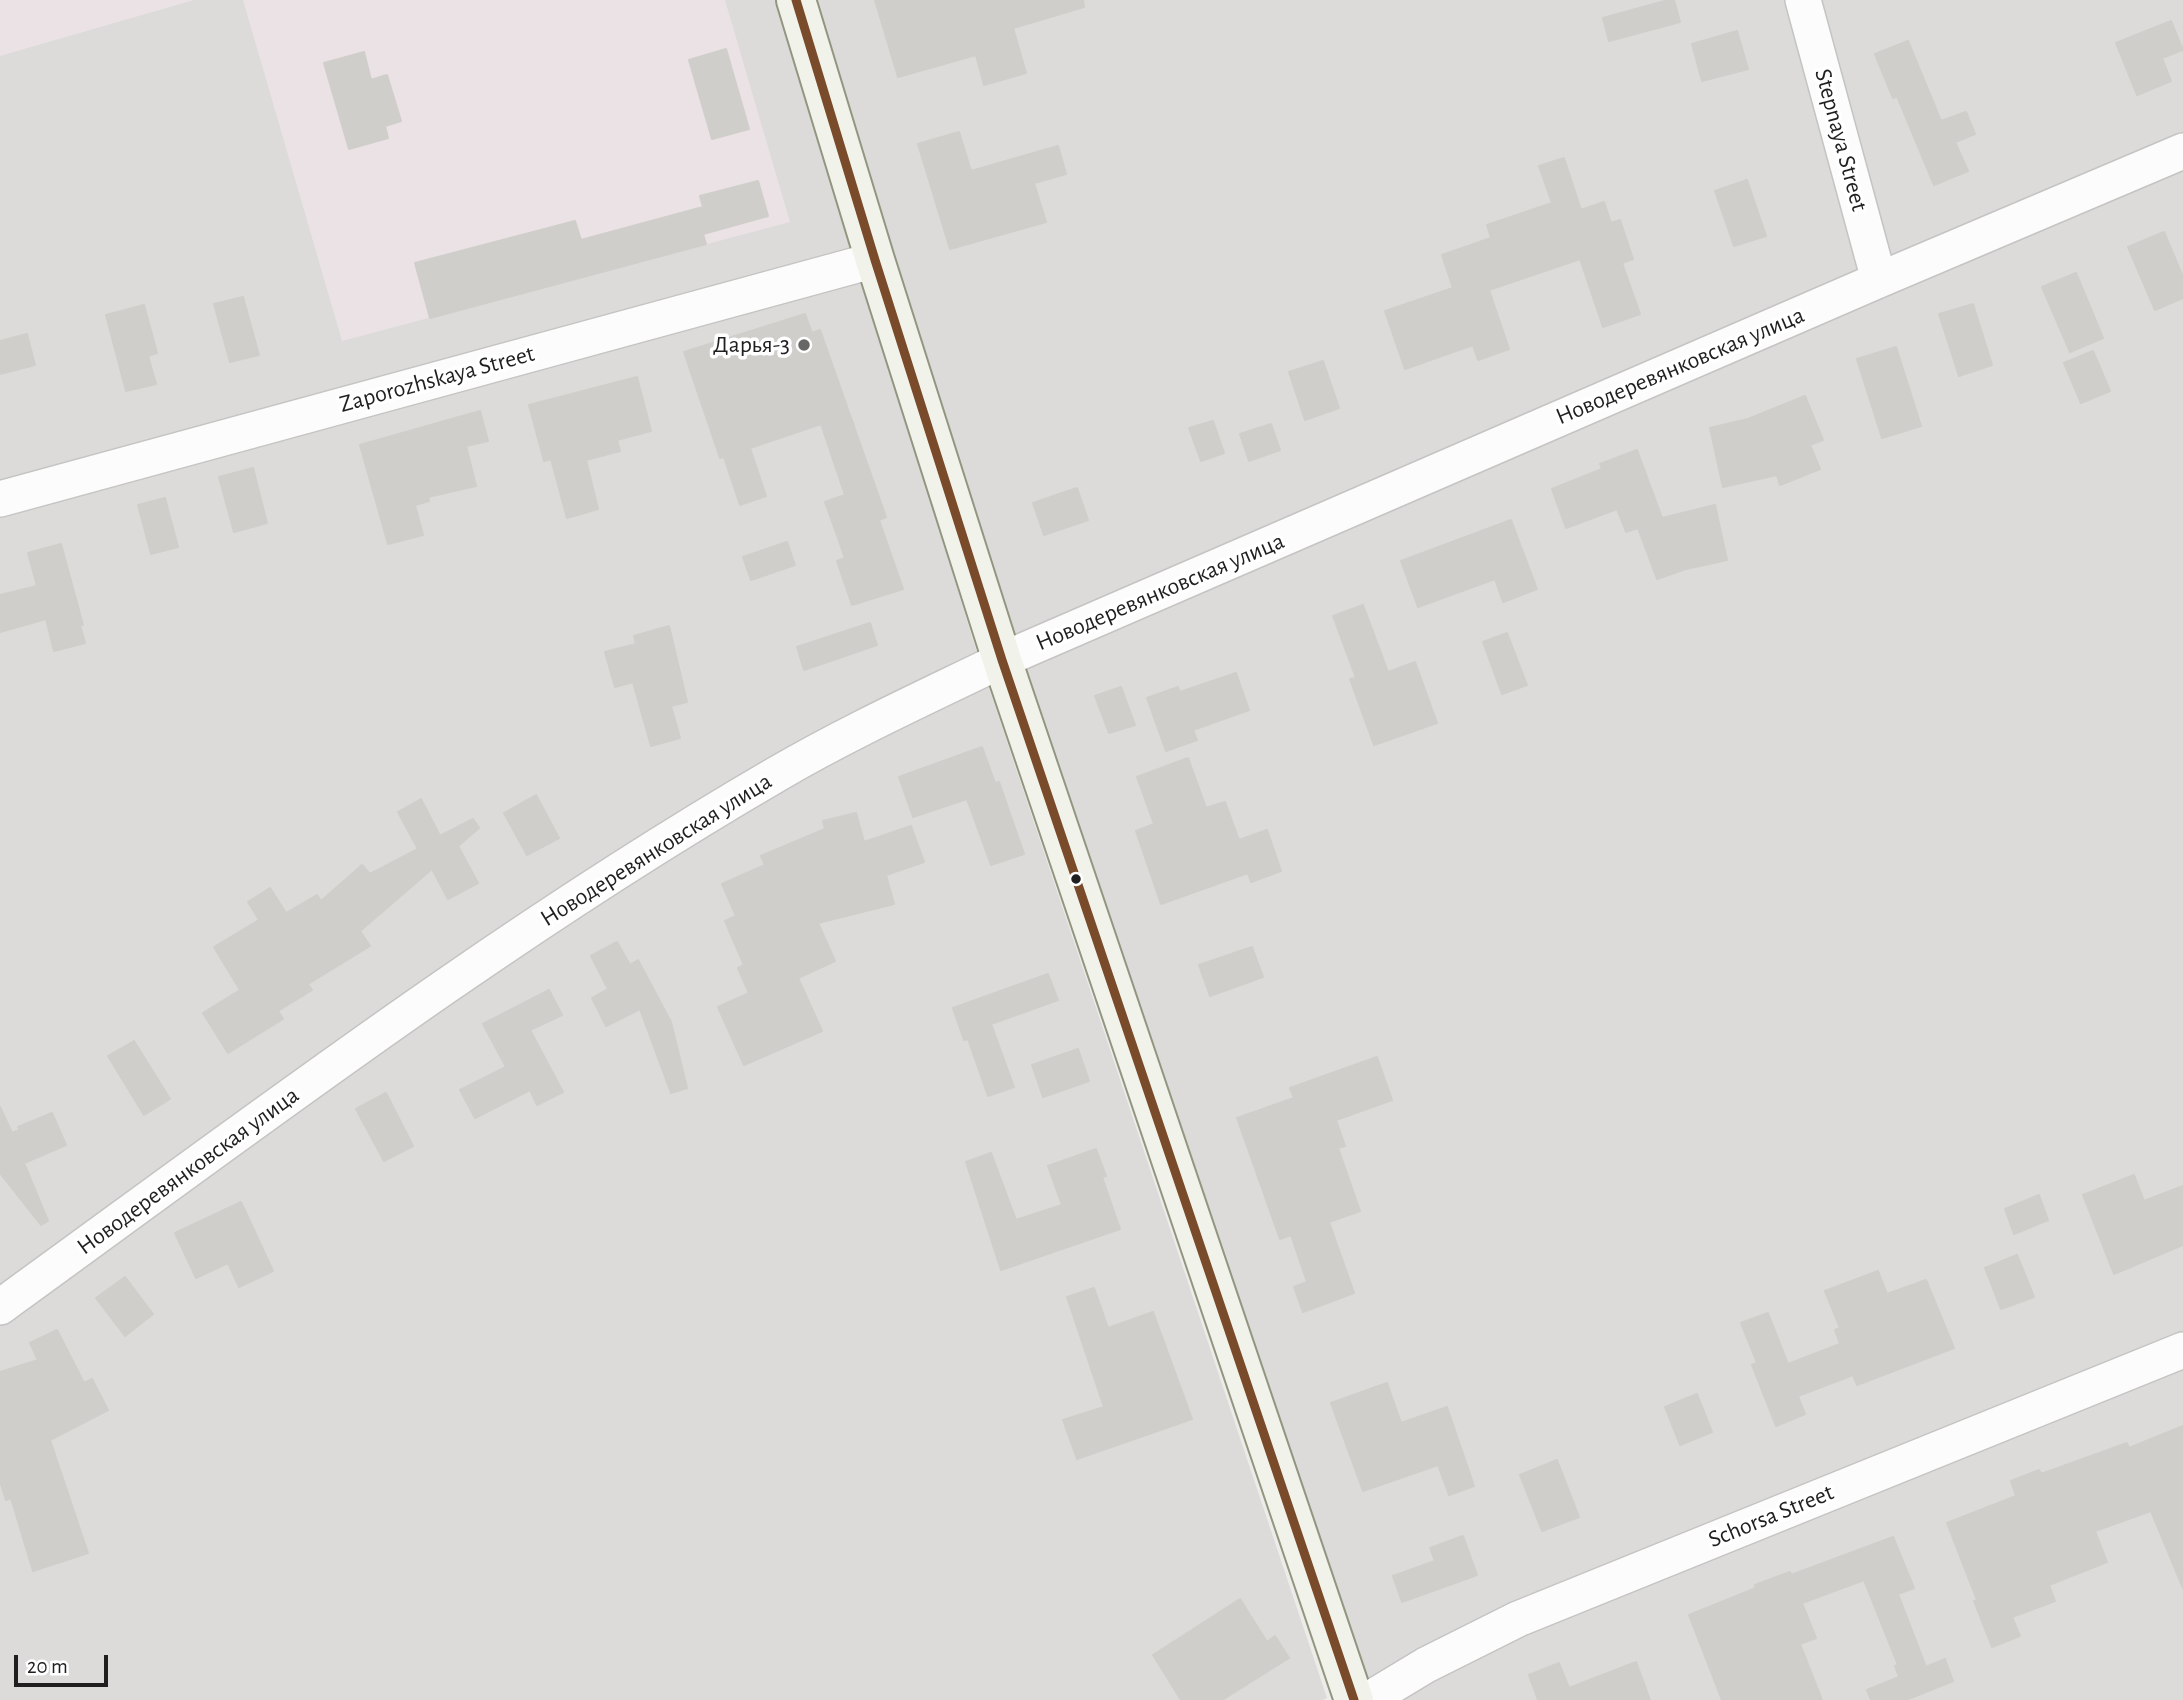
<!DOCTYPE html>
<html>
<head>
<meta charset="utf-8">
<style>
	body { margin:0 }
	#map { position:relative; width:2183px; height:1700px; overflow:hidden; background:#edece8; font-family:"Alegreya Sans",sans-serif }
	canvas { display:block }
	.scale { position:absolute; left:14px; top:1655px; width:94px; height:32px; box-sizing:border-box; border:4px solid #1f1f1f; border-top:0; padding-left:9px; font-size:21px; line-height:24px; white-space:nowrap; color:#1f1f1f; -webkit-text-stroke:5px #fff; paint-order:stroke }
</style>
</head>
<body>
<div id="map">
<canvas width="2183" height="1700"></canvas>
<div class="scale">20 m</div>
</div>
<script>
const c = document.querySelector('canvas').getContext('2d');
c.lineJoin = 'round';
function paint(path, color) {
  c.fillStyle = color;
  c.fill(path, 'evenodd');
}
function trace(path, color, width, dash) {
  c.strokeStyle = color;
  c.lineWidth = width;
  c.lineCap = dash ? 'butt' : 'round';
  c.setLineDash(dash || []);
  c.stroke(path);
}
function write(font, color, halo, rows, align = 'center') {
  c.font = font + ' "Alegreya Sans",sans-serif';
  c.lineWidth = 7;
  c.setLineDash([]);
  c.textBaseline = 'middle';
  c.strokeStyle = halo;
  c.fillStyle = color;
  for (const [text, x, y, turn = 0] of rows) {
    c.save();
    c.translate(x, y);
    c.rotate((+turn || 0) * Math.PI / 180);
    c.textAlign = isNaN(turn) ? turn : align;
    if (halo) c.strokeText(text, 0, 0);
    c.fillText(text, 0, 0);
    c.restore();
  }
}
paint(new Path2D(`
	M0,0H777L973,640L1327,1698L1323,1700H0Z
	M810,0H2183V1700H1365L1022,680Z`), '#dcdbd9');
paint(new Path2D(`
	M0,0H194L0,56Z
	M243,0H725L790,222L342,341Z`), '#eae2e5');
const building = new Path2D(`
	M875,0H1083L1084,7L1013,28L1026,73L984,85L976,55L898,77Z
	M1668,0H1674L1680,22L1609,41L1603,18Z
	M2171,21L2183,50L2162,58L2171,81L2137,95L2116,43Z
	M1737,31L1748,69L1702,81L1692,44Z
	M1908,41L1941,121L1966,112L1975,134L1955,142L1968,171L1934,185L1897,96L1893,98L1875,54Z
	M726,49L749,129L712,139L689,60Z
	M364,52L371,80L387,75L401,121L385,126L388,138L349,149L324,63Z
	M959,132L971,171L1058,146L1066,174L1034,183L1046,222L950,249L918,144Z
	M1564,158L1581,210L1604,202L1611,223L1620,220L1633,259L1622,263L1640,314L1603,327L1580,259L1489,290L1509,349L1478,360L1473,345L1405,369L1385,311L1453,288L1442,255L1491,238L1487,225L1552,203L1539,166Z
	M1747,180L1766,236L1734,246L1715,191Z
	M758,181L768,216L703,234L706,244L430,318L415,263L575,221L581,240L703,207L700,196Z
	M2164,232L2183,277V298L2155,310L2128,247Z
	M2076,273L2103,338L2070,352L2042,287Z
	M243,297L259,355L230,362L214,304Z
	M1973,304L1992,365L1959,376L1939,314Z
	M144,305L157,353L148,356L156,384L126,391L106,315Z
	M805,314L812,333L820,330L886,517L879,520L903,589L852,605L837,561L845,558L825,502L845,495L821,424L750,448L766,496L740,505L724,457L720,458L684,352Z
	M27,334L35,365L0,374V341Z
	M1896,347L1921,426L1882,438L1857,359Z
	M2093,351L2110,391L2081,403L2064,363Z
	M1323,361L1339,408L1305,420L1289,372Z
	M637,377L651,431L617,440L620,451L586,460L598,509L567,518L551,459L544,461L529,405Z
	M1805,396L1823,440L1810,445L1820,469L1780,485L1777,475L1723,487L1710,428L1748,419Z
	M480,411L488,441L466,446L476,486L428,497L429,501L415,505L423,535L388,544L360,445Z
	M1213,421L1224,453L1201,461L1189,428Z
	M1271,424L1280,450L1249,461L1240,434Z
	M1637,450L1662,518L1715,505L1727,560L1686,569L1657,579L1638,528L1626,532L1617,509L1566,528L1552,489L1602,469L1600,464Z
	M253,468L267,523L234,532L219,477Z
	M1077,488L1088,520L1044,535L1033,503Z
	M165,498L178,547L151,554L138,505Z
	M1511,520L1537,589L1503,602L1495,579L1418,607L1401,561Z
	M787,542L795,565L751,580L743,557Z
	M61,544L83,625H80L85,643L54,651L46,619L0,632V595L37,586L28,553Z
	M1363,605L1388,672L1415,662L1437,723L1374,745L1350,679L1356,678L1333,616Z
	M870,623L877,645L804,670L797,647Z
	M669,626L687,702L671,706L680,738L651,746L633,682L615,687L605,652L636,644L634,636Z
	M1507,633L1527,685L1502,694L1483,642Z
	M1236,673L1249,710L1193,730L1197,740L1166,751L1147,698L1178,687L1180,692Z
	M1121,687L1135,725L1109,733L1095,696Z
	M982,747L995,783L999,782L1024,854L991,865L967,799L913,817L899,777Z
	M1188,758L1206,808L1225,802L1239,840L1267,830L1281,871L1251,882L1248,873L1161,904L1136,831L1154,824L1137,777Z
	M536,795L559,838L527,855L504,813Z
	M421,799L440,836L473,819L479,828L458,846L478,883L448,899L432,869L360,931L370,946L308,984L312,990L278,1011L283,1019L228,1053L203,1013L240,990L214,947L259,920L248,902L270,888L286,913L317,895L321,901L362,865L370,874L418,849L398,812Z
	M856,813L864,842L911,826L924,862L886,875L894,904L818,923L835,961L798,978L822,1031L744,1065L718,1007L749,993L738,968L744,965L725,921L736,916L722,884L765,865L761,856L825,829L823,821Z
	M617,942L630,965L638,960L671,1022L687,1088L671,1093L640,1009L606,1026L592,998L608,989L591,956Z
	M1252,947L1263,977L1210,996L1199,965Z
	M1048,974L1058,1000L991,1024L1014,1087L988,1096L968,1039L964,1040L953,1008Z
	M549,990L562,1015L530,1030L563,1092L537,1105L530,1090L475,1118L460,1090L506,1067L483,1024Z
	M134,1041L170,1099L144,1115L108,1056Z
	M1078,1049L1089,1081L1043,1097L1032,1065Z
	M1377,1057L1392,1100L1336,1120L1345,1146L1338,1148L1360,1211L1329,1222L1354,1293L1303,1312L1294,1287L1307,1282L1291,1235L1280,1239L1237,1118L1294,1098L1290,1088Z
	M386,1093L413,1146L384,1161L356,1109Z
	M0,1107L12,1133L20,1130L18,1127L52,1113L66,1145L24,1163L48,1221L41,1225L0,1173Z
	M1096,1149L1106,1176L1102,1177L1120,1229L1001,1270L966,1162L991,1153L1016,1220L1062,1205L1048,1166Z
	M2134,1175L2144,1201L2183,1186V1245L2114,1274L2083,1195Z
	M2039,1195L2048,1220L2014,1234L2005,1209Z
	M241,1202L273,1271L239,1287L228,1263L196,1278L175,1233Z
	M2017,1255L2034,1297L2001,1309L1985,1268Z
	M1878,1271L1887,1294L1926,1280L1954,1348L1857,1385L1853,1375L1798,1396L1805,1414L1776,1426L1752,1365L1757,1363L1741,1323L1768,1313L1788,1364L1840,1344L1835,1330L1840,1328L1825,1291Z
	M125,1277L153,1314L125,1336L96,1298Z
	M1094,1288L1108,1328L1153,1312L1192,1419L1077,1459L1063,1420L1104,1407L1067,1297Z
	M57,1330L84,1383L92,1379L108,1410L50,1440L88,1553L33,1571L11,1498L6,1500L0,1481V1372L38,1360L30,1343Z
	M1387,1383L1401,1423L1447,1407L1474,1486L1449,1495L1438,1465L1363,1491L1331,1403Z
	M1697,1394L1712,1432L1680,1445L1665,1407Z
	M2183,1426V1588L2151,1511L2095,1531L2107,1562L2049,1585L2055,1601L2012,1617L2020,1636L1992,1647L1974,1601L1977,1600L1947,1523L2016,1496L2011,1481L2039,1470L2041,1474L2127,1443L2129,1448Z
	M1557,1460L1579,1517L1542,1531L1520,1475Z
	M1463,1536L1477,1575L1402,1602L1393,1576L1435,1561L1430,1548Z
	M1893,1537L1914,1588L1898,1594L1926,1667L1945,1659L1953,1681L1906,1700H1871L1867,1690L1899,1677L1895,1666L1898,1665L1864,1580L1802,1603L1816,1638L1800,1644L1822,1700H1722L1689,1615L1756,1588L1755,1585L1790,1572L1791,1575Z
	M1240,1599L1267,1642L1275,1636L1289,1658L1222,1700H1181L1153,1655Z
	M1636,1662L1650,1700H1538L1529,1675L1559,1663L1569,1688Z`);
paint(building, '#d0cecb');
trace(building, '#d0ceca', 2);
const minor = new Path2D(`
	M1803,0L1879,280
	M0,499L875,260
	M0,1307C254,1123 505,932 777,774C849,732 926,697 1002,660L1879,280L2183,151
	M1368,1700L1426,1665L1518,1619L2183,1350`);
const secondary = new Path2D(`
	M796,0L875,260L1002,660L1354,1700`);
trace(minor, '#c4c4c2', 38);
trace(secondary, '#929681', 42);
trace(minor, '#fcfcfc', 35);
trace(secondary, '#f1f3eb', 38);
trace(new Path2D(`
	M796,0L875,260L1002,660L1354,1700`), '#7a4b2a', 9);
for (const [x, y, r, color] of [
	[804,345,7,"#676765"],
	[1076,879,6,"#1f1f1f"]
]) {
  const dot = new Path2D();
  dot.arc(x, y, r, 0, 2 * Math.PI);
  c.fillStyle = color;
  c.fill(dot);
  trace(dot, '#fff', 2.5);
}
write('24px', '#1f1f1f', '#fff', [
	["Stepnaya Street",1841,140,75],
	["Новодеревянковская улица",1680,366,-23],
	["Zaporozhskaya Street",437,379,-15],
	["Новодеревянковская улица",1160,592,-23],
	["Новодеревянковская улица",656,850,-32],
	["Новодеревянковская улица",188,1171,-36],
	["Schorsa Street",1771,1516,-22]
]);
write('24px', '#1f1f1f', '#fff', [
	["Дарья-3",790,345]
], 'right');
</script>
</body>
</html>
